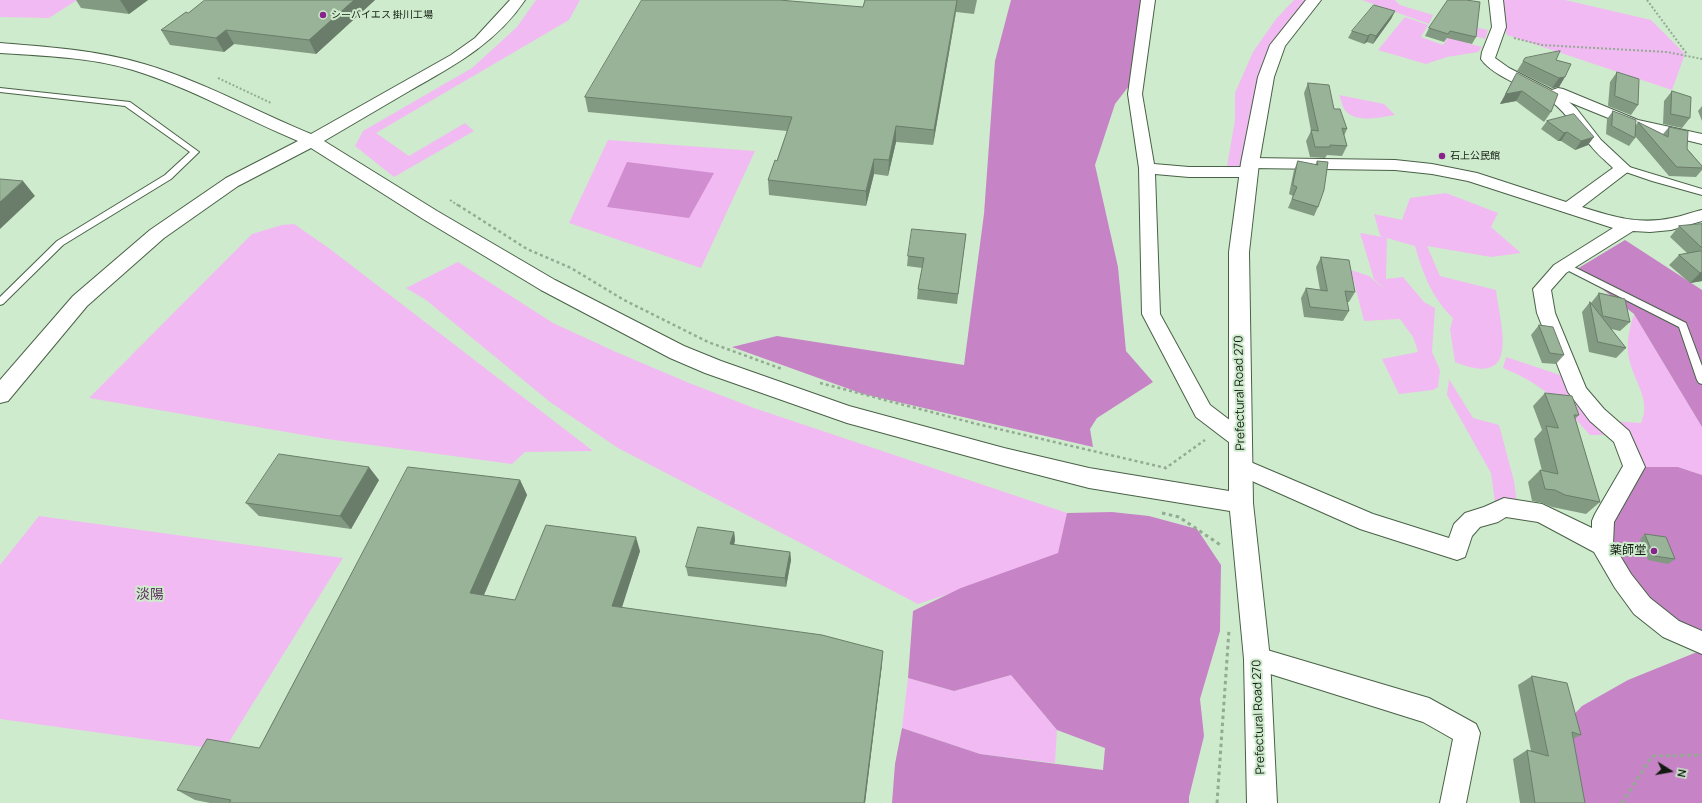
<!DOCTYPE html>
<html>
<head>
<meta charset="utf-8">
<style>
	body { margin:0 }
	#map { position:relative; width:1702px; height:803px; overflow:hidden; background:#cfebcd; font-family:Manrope,sans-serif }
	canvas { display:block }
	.north { position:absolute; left:1650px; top:751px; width:40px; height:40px; -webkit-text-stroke:3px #cfebcd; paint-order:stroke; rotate:101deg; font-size:11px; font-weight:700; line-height:16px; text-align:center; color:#101a10 }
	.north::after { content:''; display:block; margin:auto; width:14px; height:18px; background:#101a10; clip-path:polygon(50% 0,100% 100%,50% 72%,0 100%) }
</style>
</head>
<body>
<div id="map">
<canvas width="1702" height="803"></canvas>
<div class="north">N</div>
</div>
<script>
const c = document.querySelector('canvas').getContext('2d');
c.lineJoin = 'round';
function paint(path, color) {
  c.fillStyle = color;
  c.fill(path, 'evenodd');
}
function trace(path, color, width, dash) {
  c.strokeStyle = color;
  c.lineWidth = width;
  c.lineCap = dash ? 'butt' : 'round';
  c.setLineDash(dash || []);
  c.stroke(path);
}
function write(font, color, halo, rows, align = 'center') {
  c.font = font + ' Manrope,"Noto Sans JP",sans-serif';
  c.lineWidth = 4;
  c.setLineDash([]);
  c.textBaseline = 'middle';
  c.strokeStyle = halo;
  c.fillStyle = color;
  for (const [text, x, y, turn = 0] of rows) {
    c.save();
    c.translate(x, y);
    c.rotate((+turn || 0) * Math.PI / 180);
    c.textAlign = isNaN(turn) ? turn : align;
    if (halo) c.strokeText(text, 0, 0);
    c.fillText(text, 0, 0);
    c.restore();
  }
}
paint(new Path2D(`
	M0,0H77L49,18L0,17Z
	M536,0H580L569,20L376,133L409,156L465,123L474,131L394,177L355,146L363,131L472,68L517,27Z
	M1294,0H1307L1283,28L1241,172H1226L1235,120V93L1253,52L1276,19Z
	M1362,0H1395L1400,5L1433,15L1429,24Z
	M1491,0H1565L1651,20L1685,54L1672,90L1507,35Z
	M1405,17L1428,25L1421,37L1443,45L1455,28L1469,26L1488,30L1485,39L1471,35L1467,43L1482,47L1478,52L1447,57L1426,64L1378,50Z
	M1339,95L1384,104L1395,115C1381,117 1355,124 1345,110C1342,106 1341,99 1339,95Z
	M608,140L755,151L701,268L569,223Z
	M1446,193L1498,213L1491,227L1521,253L1491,257L1427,246L1440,276L1496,290C1501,329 1521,389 1455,362L1450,329L1453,318C1432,298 1423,274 1415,246L1387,238L1386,279L1403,277L1424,302L1435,308L1432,352L1440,370L1438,387L1433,390L1399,394L1382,359L1418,352L1413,337L1400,319L1364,321L1351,270L1369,276L1388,292L1374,279L1360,233L1383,237L1380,235L1374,214L1402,220L1410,198Z
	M294,224L330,249L593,451L525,452L512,464L327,439L89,398L252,234L282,225Z
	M458,262L553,323L616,352L689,383L754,408L1067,513L1060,557L918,604L618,448L550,402L426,300L406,288Z
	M1634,314L1702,427V475L1678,467H1634L1611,421L1641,423C1653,398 1629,376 1628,351C1627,339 1630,326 1634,314Z
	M1506,357L1563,376L1610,435H1590C1564,405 1541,383 1503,368Z
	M1449,379L1473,418L1499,425L1514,481L1517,504L1495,502L1491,473L1447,395Z
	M39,516L343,558L224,750L0,719V565Z
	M1011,675L1057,730L1055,763L980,754L902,728L908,678L954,691Z`), '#f2baf2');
paint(new Path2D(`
	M1011,0H1148L1132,82L1115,104L1095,165L1118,267L1126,351L1153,382L1097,418L1090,429L1093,447L863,394L732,347L777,336L964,365L984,214L995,61Z
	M1625,240L1702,290V427L1634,314L1577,269Z
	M1634,467H1678L1702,475V646L1650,613L1605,548L1606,515Z
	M1112,512L1149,516L1197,529L1221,565L1220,631L1200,699L1204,736L1189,797V803H892L895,764L902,728L980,754L1103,770L1105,748L1057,730L1011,675L954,691L908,678L913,611L961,588L1058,553L1067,513Z
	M1702,650V803H1574L1566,723L1582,706L1628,680Z`), '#c683c6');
paint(new Path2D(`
	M627,162L714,173L689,218L607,207Z`), '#d08dd0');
const lane = new Path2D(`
	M0,88L130,102L199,152L171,179L63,245L3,304L0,305V297L57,241L165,175L190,152L125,106L0,92Z
	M1620,166H1626L1702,189V195L1652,181L1620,170Z
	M1566,263L1686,323L1702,366V384L1699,383L1697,380L1679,327L1563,268L1562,266L1563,264Z`);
const street = new Path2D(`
	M1141,0H1155L1142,94L1154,164L1189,167H1247L1242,163L1244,160L1250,158L1395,160L1432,164L1477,173L1566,202L1613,168C1606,161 1597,154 1591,146C1577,132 1568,114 1552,102C1533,89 1494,78 1481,59L1482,52L1492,27L1489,0H1503L1506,27L1495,58L1509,68L1552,90L1558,88L1563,89L1638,120L1702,134V144L1628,126L1569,102L1576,108L1601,140L1631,168L1629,171L1582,207C1613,217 1639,225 1672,218C1683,216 1692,212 1702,210V221L1671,230L1650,232L1633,231L1566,273L1551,290L1555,313L1586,388L1604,409L1629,431L1645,467L1614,522L1613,544L1631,574L1650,598L1679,621L1702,631V654L1663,637L1634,614L1615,588L1594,552L1538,522L1506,517L1498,522L1480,527L1472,536L1465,557L1457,560L1360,529L1234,473L1230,467L1234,461L1241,458L1373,514L1449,538L1454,524L1465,513L1484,507L1504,498L1542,504L1592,528V521L1595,514L1623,466L1614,442L1590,421L1568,392L1537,313L1533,289L1554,265L1613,228L1468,181L1432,174L1395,170L1252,168L1257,172L1255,176L1249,177H1189L1155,174L1160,314L1210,405L1248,434L1251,440L1248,446L1241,448L1234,446L1196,417L1142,314L1139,168L1128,94Z
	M1257,647L1429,698L1476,724L1480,733L1466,803H1440L1453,739L1423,722L1248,667L1245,659L1248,651Z`);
const secondary = new Path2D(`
	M510,0H525C496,43 455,65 411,90C382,107 353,124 324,141L437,211L555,280L684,346L721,361L849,406L1004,448L1089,468L1229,491V252L1241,163L1258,77L1270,45L1306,0H1321L1285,46L1274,77L1259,163L1249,252L1253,503L1270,659L1277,803H1247L1244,659L1230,511L1089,488L1004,466L847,423L705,373L670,358L541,290L423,219L311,148L238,186L164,238L87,306L8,401L0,403V380L73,296L150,230L226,178L298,141C243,118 191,88 133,70C90,57 44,56 0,53V43C48,47 97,50 144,64C202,81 255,111 311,134L451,55L475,38Z`);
trace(lane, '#496147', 2);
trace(street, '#496147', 2);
trace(secondary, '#496147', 2);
trace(new Path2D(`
	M1647,0L1687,54
	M1514,38L1542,45L1667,52L1702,59
	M218,78L271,103
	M450,200L459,206`), '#94ab93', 2, [2, 2]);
trace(new Path2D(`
	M458,205L527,249L571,268L624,300L708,342L782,369
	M820,383L977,424L1166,468L1205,440`), '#94ab93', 2.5, [3, 3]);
trace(new Path2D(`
	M1165,468H1166
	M1162,513L1179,517L1222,546
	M1217,803L1229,630
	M1622,803L1652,756L1702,755`), '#94ab93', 3, [3.5, 3.5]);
paint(lane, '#fff');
paint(street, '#fff');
paint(secondary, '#fff');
paint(new Path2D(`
	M76,0H148L129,14L81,8Z
	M375,0L316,54L234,44L224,52L170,45L161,30L188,13Z
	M865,0H977L974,14L956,12L933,145L896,142L888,176L874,174L866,206L769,195L768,180L777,161L787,131L588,112L585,97L863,7Z
	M1448,0L1476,37L1472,44L1447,38L1444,42L1425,36L1429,28Z
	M1395,11L1391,19L1373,44L1367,42L1364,44L1348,38L1352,31Z
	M1525,58L1556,60L1571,64L1559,87L1552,88L1517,71Z
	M1617,72L1638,105L1631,115L1608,106L1610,82Z
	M1517,73L1551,112L1544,122L1516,101L1500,104L1511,83Z
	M1308,83L1334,109L1347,129L1344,136L1347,146L1342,156L1327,155L1325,158L1310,157L1306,141L1311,131L1304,93Z
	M1672,91L1690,118L1682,128L1663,124L1664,101Z
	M1702,106V121L1698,111Z
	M1613,111L1636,125L1638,122L1663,134L1669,127L1702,166V170L1696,177L1669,176L1635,136V138L1629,146L1606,134L1607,119Z
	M1574,114L1588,145L1575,150L1561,141H1558L1541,129L1547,121Z
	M1298,161L1315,165L1317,161L1328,162L1318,207L1314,216L1288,208L1293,196L1289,194L1294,170Z
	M1702,224V281L1690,283L1669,265L1679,255L1687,253L1670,237L1679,226Z
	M966,234L957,304L917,299L918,289L922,268L907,266L908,256Z
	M1321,257L1355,292L1349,302H1347L1349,311L1343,321L1304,317L1301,298L1306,288L1320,290L1316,267Z
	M1599,293L1630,322L1620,331L1611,329L1626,348L1616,358L1589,352L1582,312L1590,302L1591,303Z
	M1539,325L1564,355L1556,364L1542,363L1531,335Z
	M1545,393L1579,415L1575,419L1600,502L1586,514L1552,507L1542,503L1532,501L1528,482L1540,470L1542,471L1534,439L1542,430L1533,406Z
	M379,480L351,529L259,516L246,503Z
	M520,480L527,495L484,595L515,600L640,551L621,608L882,664L865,803H210L195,800L177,790L259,748Z
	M734,532L735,540L734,545L790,552L791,560L786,587L688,576L686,567Z
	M1645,534L1675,559L1668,564L1648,560L1640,539Z
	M1532,676L1581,735L1573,739L1585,803H1520L1513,759L1527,750L1531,751L1518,685Z`), '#839a82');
paint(new Path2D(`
	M120,0H148L129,14Z
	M354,0H375L316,54L309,40Z
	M958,0L956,12L933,145L934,130Z
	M1395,11L1391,19L1373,44L1376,36Z
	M226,30L234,44L224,52L216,38Z
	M1370,34L1367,42L1364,44L1368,36Z
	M1565,77L1559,87L1552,88L1559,78Z
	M1522,91L1516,101L1500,104L1506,94Z
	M896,126V142L888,176L889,160Z
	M1567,132L1561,141H1558L1564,133Z
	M1594,137L1588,145L1575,150L1581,141Z
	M874,159V174L866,206V191Z
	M23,181L35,196L0,229V202Z
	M1702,272V281L1690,283L1700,273Z
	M369,467L379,480L351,529L340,516Z
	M520,480L527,495L479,606L470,593Z
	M734,532L735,540L732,553L730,544Z
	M636,537L640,551L618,620L612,606Z
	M790,552L791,560L786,587L785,578Z
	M883,651L882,664L865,803H864Z`), '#6a7d6a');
const building = new Path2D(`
	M205,0H354L309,40L226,30L216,38L161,30L186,12L188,13Z
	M642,0H779L863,7L865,0H957L934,130L896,126L889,160L874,159L866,191L768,180L775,160L777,161L792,117L585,97Z
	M1448,0H1466L1480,2L1476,37L1450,31L1448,34L1429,28Z
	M1374,5L1395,11L1376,36L1370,34L1368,36L1352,31Z
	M1560,51L1556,60L1571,64L1565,77L1559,78L1523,61L1525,58Z
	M1617,72L1639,79L1638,105L1615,96Z
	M1517,73L1558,94L1551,112L1522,91L1506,94Z
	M1308,83L1329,85L1334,109H1340L1347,129L1342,128L1347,146L1330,145V147H1315L1311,130L1318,131Z
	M1672,91L1691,97L1690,118L1671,114Z
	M1613,111L1636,120L1635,138L1612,126Z
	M1574,114L1594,137L1581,141L1567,132L1564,133L1547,121Z
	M1638,122L1668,137L1669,127L1688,131L1687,149L1702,166V168L1677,167Z
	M1298,161L1318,165L1317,161L1328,162L1324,190L1318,207L1292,199L1297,187L1293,185Z
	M0,179L23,181L0,202Z
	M1702,224V248L1679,226Z
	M912,229L966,234L958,294L918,289L924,258L908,256Z
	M1701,251L1702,252V272L1700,273L1679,255Z
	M1321,257L1349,260L1355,292L1345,291L1349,311L1310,307L1306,288L1327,291Z
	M1599,293L1625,299L1630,322L1603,316Z
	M1590,302L1626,348L1598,342Z
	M1539,325L1553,327L1564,355L1550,353Z
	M1545,393L1572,396L1579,415H1574L1600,502L1565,495L1555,490L1545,489L1540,470L1558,474L1546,426L1558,428Z
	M279,454L369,467L340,516L246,503Z
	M408,467L520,480L470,593L515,600L546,525L636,537L612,606L822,635L883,651L864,803H229L231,800L177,790L207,739L259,748Z
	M698,527L734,532L730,544L790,552L785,578L686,567Z
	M1645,534L1666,537L1675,559L1654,556Z
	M1532,676L1567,683L1581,735L1572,732L1585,803H1535L1527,750L1548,756Z`);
paint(building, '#98b397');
trace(building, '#6a7d6a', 1);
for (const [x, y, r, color] of [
	[323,15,4,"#88238b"],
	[1442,156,4,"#88238b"],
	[1654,551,4,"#88238b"]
]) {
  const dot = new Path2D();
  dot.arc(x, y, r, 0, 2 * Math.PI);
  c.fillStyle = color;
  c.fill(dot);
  trace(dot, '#cfebcd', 1.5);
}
write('10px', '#101a10', '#cfebcd', [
	["シーバイエス 掛川工場",331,15],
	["石上公民館",1450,156]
], 'left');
write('12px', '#101a10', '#cfebcd', [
	["Prefectural Road 270",1240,393,-91],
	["Prefectural Road 270",1259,717,-92]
]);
write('12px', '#101a10', '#cfebcd', [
	["薬師堂",1646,551]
], 'right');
write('14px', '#5e2d5f', '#cfebcd', [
	["淡陽",150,595]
]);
</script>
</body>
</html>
